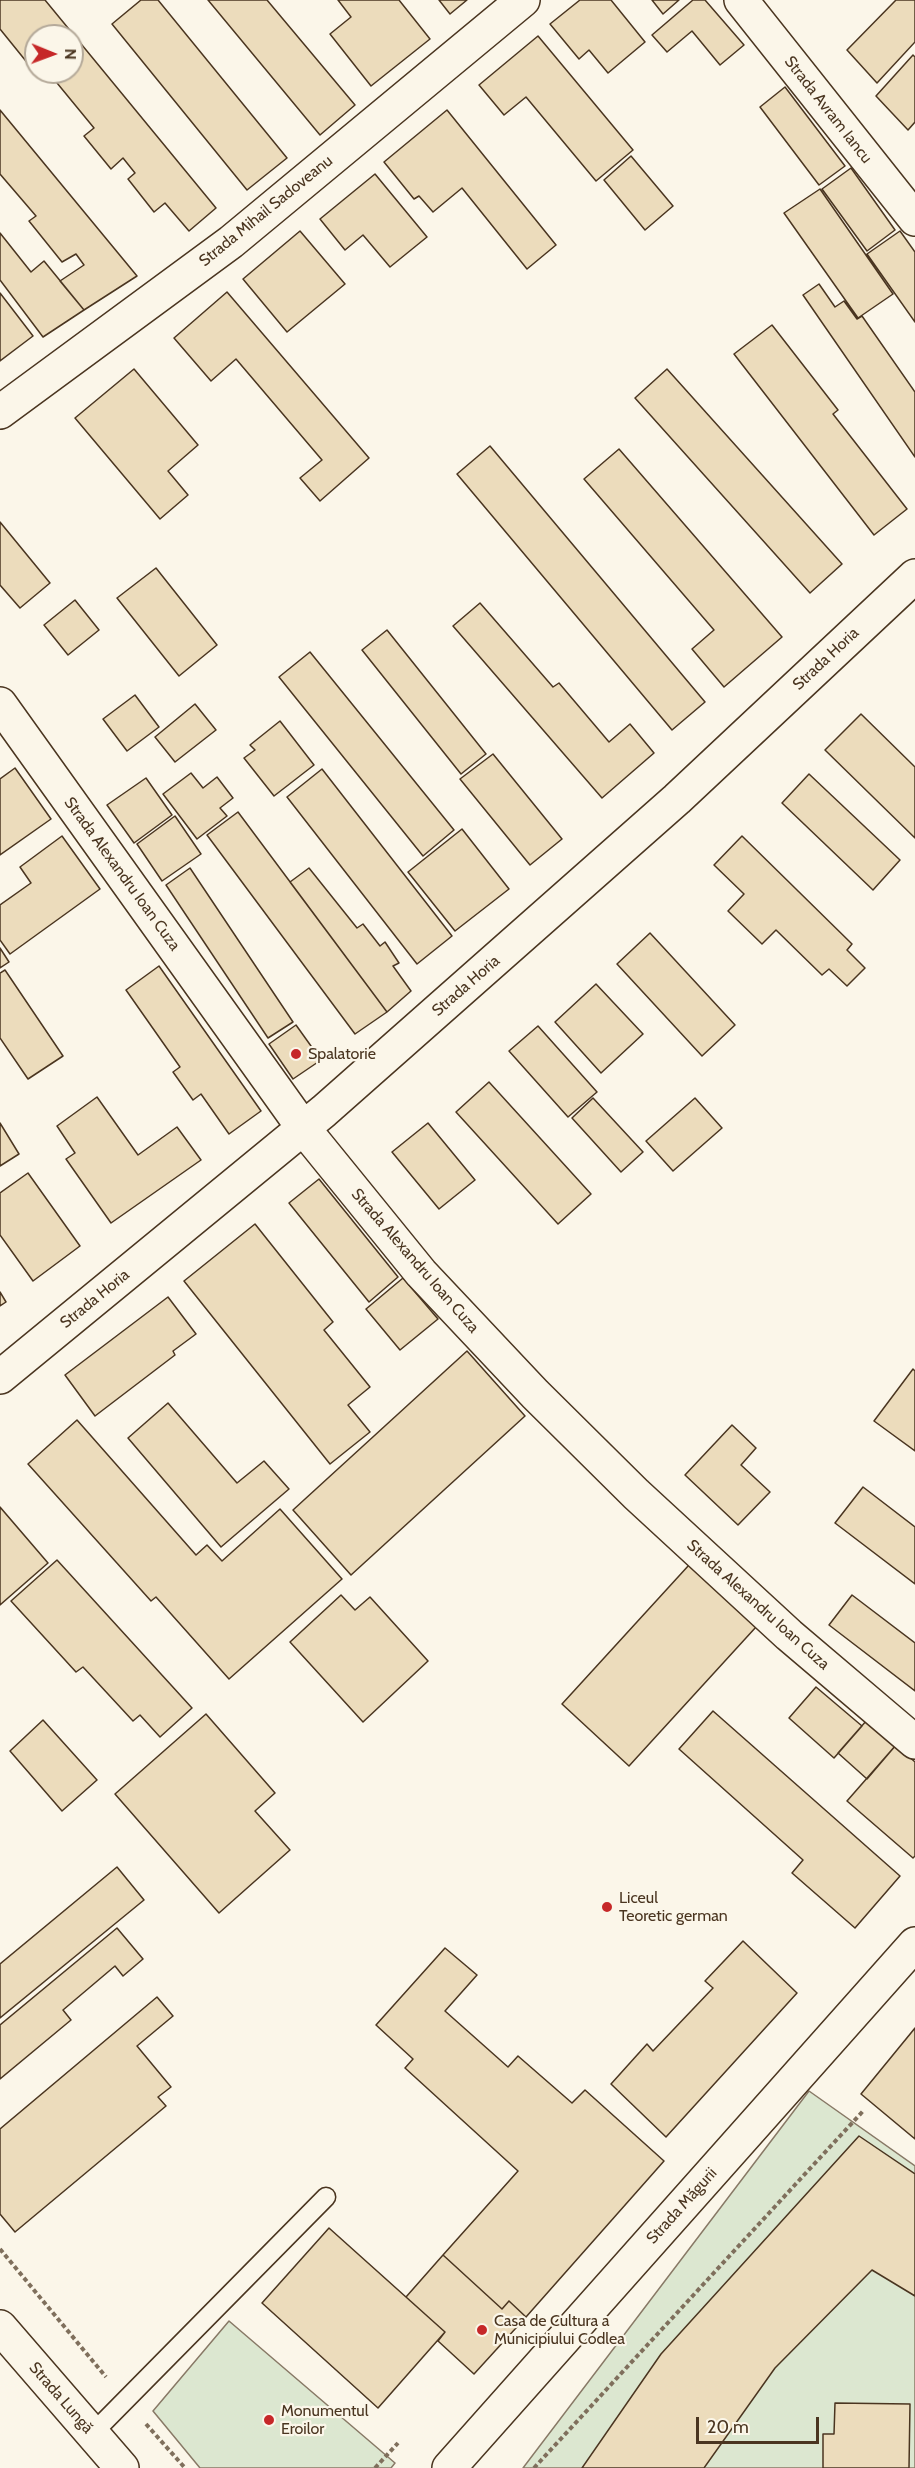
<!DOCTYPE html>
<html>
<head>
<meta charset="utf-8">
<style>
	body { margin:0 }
	#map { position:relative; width:915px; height:2468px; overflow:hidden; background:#fbf6e9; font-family:Cabin,sans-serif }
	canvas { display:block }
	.north { position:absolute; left:24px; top:24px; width:60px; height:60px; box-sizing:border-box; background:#fbf6e9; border:2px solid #b4a999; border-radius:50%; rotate:91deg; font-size:16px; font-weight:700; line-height:24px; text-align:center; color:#4a3520 }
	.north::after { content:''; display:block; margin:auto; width:21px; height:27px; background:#c62828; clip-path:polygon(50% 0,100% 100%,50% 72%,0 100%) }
	.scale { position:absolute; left:696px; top:2417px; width:123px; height:27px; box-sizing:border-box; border:3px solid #4a3520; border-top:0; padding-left:8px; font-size:18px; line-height:21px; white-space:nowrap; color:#4a3520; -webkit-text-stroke:4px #fbf6e9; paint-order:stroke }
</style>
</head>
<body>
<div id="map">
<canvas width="915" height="2468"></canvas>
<div class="north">N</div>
<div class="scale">20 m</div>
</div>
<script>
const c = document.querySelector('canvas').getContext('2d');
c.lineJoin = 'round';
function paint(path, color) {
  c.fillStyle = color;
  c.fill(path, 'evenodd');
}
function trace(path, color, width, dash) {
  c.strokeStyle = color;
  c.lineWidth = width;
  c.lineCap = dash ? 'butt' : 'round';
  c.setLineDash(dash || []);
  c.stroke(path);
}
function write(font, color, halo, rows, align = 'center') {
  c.font = font + ' Cabin,sans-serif';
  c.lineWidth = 4.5;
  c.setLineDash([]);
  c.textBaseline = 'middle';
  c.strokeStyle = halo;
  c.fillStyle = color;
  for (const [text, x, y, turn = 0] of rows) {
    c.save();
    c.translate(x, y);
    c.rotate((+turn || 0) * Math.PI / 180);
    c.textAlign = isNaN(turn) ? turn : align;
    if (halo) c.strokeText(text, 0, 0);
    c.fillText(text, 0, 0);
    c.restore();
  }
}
const green = new Path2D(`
	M809,2091L915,2166V2468H523Z
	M229,2321L395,2463L391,2468H200L153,2411Z`);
paint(green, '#dce7d0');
trace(green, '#887966', 1.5);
const building = new Path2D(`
	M0,0H45L216,208L189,231L165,203L154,212L128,179L135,173L123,158L111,169L84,136L94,128L48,72H72V36H36V72H42L38,76L0,29Z
	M141,0H158L287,158L247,190L112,24Z
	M208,0H267L355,105L320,135Z
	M338,0H399L430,39L371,86L330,34L351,17Z
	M439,0H467L450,14Z
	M580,0H611L645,42L608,73L589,50L579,59L550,24Z
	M652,0H679L663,14Z
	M693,0H705L744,45L720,65L692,31L667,52L652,35Z
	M896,0H915V42L877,83L847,50Z
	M538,36L633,150L596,181L526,97L504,115L479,85Z
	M913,55L915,57V122L908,130L876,96Z
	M785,87L845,166L819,185L760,107Z
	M0,110L137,276L84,310L60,281L84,265L76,254L62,262L29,221L36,216L0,174Z
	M447,110L556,245L527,269L462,188L433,212L419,196L414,199L384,162Z
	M631,156L673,206L645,230L604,180Z
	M851,168L895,230L867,251L822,189Z
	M375,174L427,237L390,267L363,235L345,250L320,219Z
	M820,189L893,294L858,318L784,213Z
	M300,231L345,284L287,332L243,279Z
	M900,231L915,252V322L867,254Z
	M0,233L31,272L44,261L84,310L43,337L0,280Z
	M819,284L835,307L844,301L857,319L862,316L915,392V457L803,295Z
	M227,292L369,458L320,501L300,478L322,460L236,359L211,381L174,338Z
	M0,293L33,336L0,361Z
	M772,325L838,410L833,414L907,509L874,535L734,354Z
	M134,369L198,445L168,471L188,495L160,519L75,418Z
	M667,369L842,564L810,593L635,398Z
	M490,446L705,702L672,730L457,474Z
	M619,449L782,637L724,687L692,649L714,630L584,479Z
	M0,522L50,583L20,608L0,585Z
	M156,568L217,645L179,676L117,598Z
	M75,600L99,630L68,655L44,625Z
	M480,603L553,687L559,683L609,742L630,724L654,753L602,798L453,626Z
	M387,630L486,754L461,774L362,650Z
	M310,652L454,830L423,856L279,677Z
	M135,695L159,727L127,751L103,719Z
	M195,704L216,730L175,762L155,737Z
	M861,714L915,767V838L825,750Z
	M280,721L314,765L274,796L244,758L255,750L250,745Z
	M493,754L562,839L530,865L460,779Z
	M15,768L51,819L0,855V779Z
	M322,769L452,936L417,964L287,797Z
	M191,773L203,788L217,777L233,798L220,808L227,816L197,839L163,794Z
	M809,774L900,860L873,890L782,803Z
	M146,778L172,815L134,843L107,805Z
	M238,812L387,1012L355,1034L207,835Z
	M175,816L201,854L162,881L137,844Z
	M462,829L509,889L455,931L408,872Z
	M62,836L100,889L10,954L0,940V905L31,883L20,867Z
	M742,836L852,944L847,950L865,968L847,986L829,969L822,975L776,930L762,944L728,911L744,894L714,865Z
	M190,868L293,1022L268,1038L166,885Z
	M309,868L357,928L363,924L380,946L385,942L399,963L393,966L411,991L387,1012L290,882Z
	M650,933L735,1025L702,1056L617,964Z
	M0,948L9,962L0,968Z
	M159,966L261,1111L229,1134L201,1094L193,1100L173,1072L180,1067L126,990Z
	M5,970L63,1056L28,1079L0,1038V973Z
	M596,984L643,1034L601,1073L555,1022Z
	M296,1025L321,1060L293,1079L269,1044Z
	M538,1026L597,1092L568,1117L509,1051Z
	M489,1082L591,1194L558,1224L456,1112Z
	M97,1097L138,1155L177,1127L201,1160L111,1223L66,1159L75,1153L57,1126Z
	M593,1098L643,1152L621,1172L572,1118Z
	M695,1098L722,1128L673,1171L646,1141Z
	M0,1123L19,1154L0,1166Z
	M428,1123L475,1180L439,1209L392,1152Z
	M28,1173L80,1246L33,1281L0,1235V1193Z
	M319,1179L398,1277L369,1302L289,1203Z
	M255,1224L333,1322L324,1330L370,1387L348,1405L370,1432L330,1464L184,1281Z
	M403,1278L438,1319L400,1350L366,1309Z
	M0,1292L6,1302L0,1306Z
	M168,1297L196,1334L173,1351L175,1355L95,1416L65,1375Z
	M467,1351L525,1416L351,1575L293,1510Z
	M913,1369L915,1371V1451L874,1421Z
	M168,1403L237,1483L264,1461L289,1489L221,1547L128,1438Z
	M77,1420L196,1555L207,1545L222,1561L280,1509L342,1579L229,1679L156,1597L151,1601L28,1464Z
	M732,1425L756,1448L741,1465L770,1492L738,1525L685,1475Z
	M863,1487L915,1527V1584L835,1523Z
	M0,1507L48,1563L0,1605Z
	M57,1560L192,1708L160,1737L140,1715L133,1721L83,1667L76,1672L11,1601Z
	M689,1565L756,1627L629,1766L562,1704Z
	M341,1595L355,1610L370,1597L428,1661L363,1722L290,1642Z
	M852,1595L915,1643V1691L829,1625Z
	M816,1687L862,1726L834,1758L789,1718Z
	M713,1711L900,1876L855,1928L792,1873L803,1860L679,1749Z
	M206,1714L275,1793L255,1811L290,1850L219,1913L115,1794Z
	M43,1720L97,1780L62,1811L10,1751Z
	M867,1720L896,1745L867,1779L838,1753Z
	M896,1745L915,1762V1856L913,1858L847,1801Z
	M117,1867L144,1900L0,2018V1964Z
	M117,1928L143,1959L123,1976L115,1966L63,2010L71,2020L0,2079V2025Z
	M743,1941L797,1993L666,2137L611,2084L647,2044L653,2051L713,1988L705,1981Z
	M445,1948L477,1975L445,2011L508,2067L518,2056L572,2103L585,2090L664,2161L526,2317L509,2301L502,2309L443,2255L518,2171L405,2068L413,2059L376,2025Z
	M157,1997L173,2016L137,2046L171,2087L158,2097L166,2106L15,2232L0,2214V2129Z
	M915,2028V2139L861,2094Z
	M859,2136L915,2174V2296L872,2270L775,2368L704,2468H582L661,2354Z
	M329,2228L445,2332L378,2408L262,2303Z
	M443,2255L502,2309L509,2301L526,2317L474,2374L438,2341L445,2332L406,2297Z
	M835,2403L910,2404L909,2468H823V2434H834Z`);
paint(building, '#ecdcbc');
trace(building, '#4a3520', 1.5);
const lane = new Path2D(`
	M92,2434L326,2197`);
const street = new Path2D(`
	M741,0L915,219
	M0,412L231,242L523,0
	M0,704L304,1129L421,1273L535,1394L636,1494L789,1635L915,1742
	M0,1377L324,1111L677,799L915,576
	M449,2468L915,1944`);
const highway = new Path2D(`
	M0,2327L122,2468`);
trace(lane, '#4a3520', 21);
trace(street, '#4a3520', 36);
trace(highway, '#4a3520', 36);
trace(new Path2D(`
	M0,2249L106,2377
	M146,2424L185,2468
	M375,2468L398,2443
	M534,2468L864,2110`), '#7f6f5c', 4, [4.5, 3]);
trace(lane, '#fbf6e9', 18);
trace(street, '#fbf6e9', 33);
trace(highway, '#fbf6e9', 33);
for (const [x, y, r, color] of [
	[296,1054,6,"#c62828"],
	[607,1907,6,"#c62828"],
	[482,2330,6,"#c62828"],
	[269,2420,6,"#c62828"]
]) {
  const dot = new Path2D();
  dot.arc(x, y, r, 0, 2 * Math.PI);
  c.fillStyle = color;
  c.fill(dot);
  trace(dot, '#fbf6e9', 2);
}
write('16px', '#4a3520', '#fbf6e9', [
	["Strada Avram Iancu",828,110,52],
	["Strada Mihail Sadoveanu",266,211,-39],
	["Strada Horia",826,659,-43],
	["Strada Alexandru Ioan Cuza",122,874,54],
	["Strada Horia",466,986,-41],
	["Strada Alexandru Ioan Cuza",415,1261,49],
	["Strada Horia",95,1299,-39],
	["Strada Alexandru Ioan Cuza",758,1605,42],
	["Strada Măgurii",682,2206,-48],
	["Strada Lungă",61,2398,49]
]);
write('16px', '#4a3520', '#fbf6e9', [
	["Spalatorie",308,1054],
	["Liceul",619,1898],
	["Teoretic german",619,1916],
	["Casa de Cultura a",494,2321],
	["Municipiului Codlea",494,2339],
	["Monumentul",281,2411],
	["Eroilor",281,2429]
], 'left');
</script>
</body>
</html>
